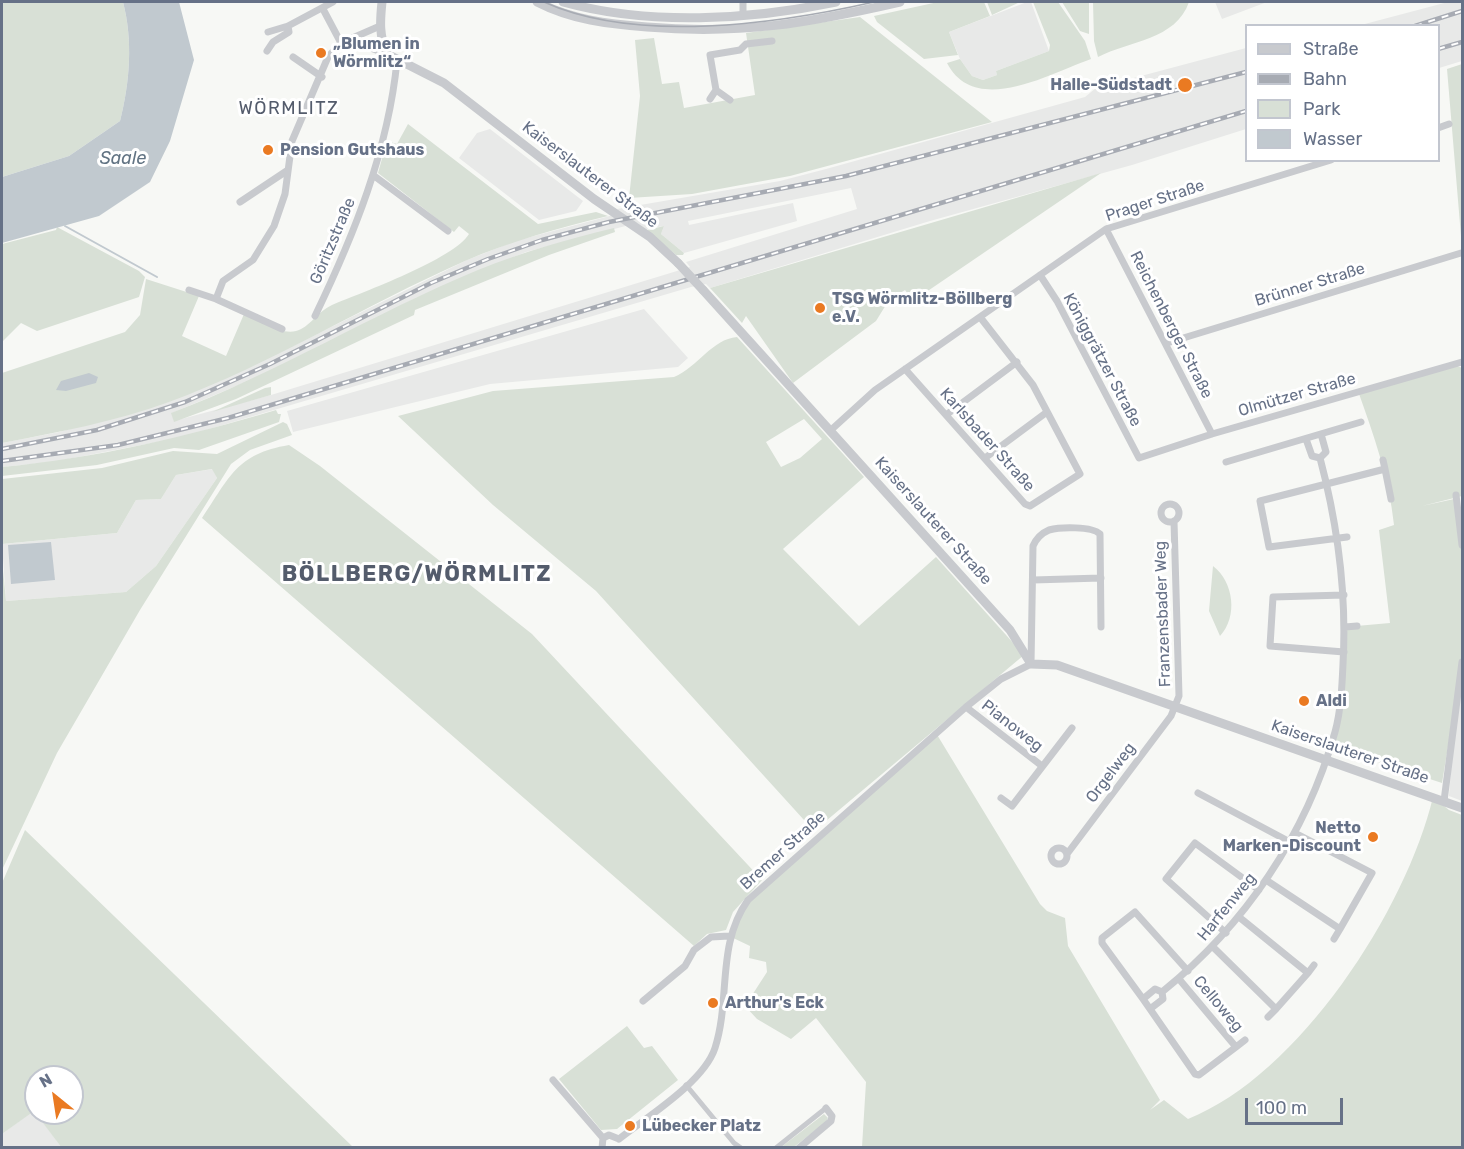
<!DOCTYPE html>
<html>
<head>
<meta charset="utf-8">
<style>
	body { margin:0 }
	#map { position:relative; width:1464px; height:1149px; overflow:hidden; background:#f7f8f5; font-family:Rubik,sans-serif }
	canvas { display:block }
	.frame { position:absolute; inset:0; border:3px solid #667187; pointer-events:none }
	.legend { position:absolute; left:1245px; top:24px; width:195px; height:138px; box-sizing:border-box; background:#fff; border:2px solid #c2c6cf; margin:0; padding:8px 10px; list-style:none; font-size:18px; color:#667187 }
	.legend li { display:flex; align-items:center; gap:12px; height:30px }
	.legend b { width:30px; border:2px solid #c2c6cf }
	.north { position:absolute; left:24px; top:1065px; width:60px; height:60px; box-sizing:border-box; background:#fff; border:2px solid #c2c6cf; border-radius:50%; rotate:330deg; font-size:16px; font-weight:700; line-height:24px; text-align:center; color:#667187 }
	.north::after { content:''; display:block; margin:auto; width:21px; height:27px; background:#ea7a22; clip-path:polygon(50% 0,100% 100%,50% 72%,0 100%) }
	.scale { position:absolute; left:1245px; top:1098px; width:98px; height:27px; box-sizing:border-box; border:3px solid #667187; border-top:0; padding-left:8px; font-size:18px; line-height:21px; white-space:nowrap; color:#667187; -webkit-text-stroke:4px #fff; paint-order:stroke }
</style>
</head>
<body>
<div id="map">
<canvas width="1464" height="1149"></canvas>
<div class="frame"></div>
<ul class="legend">
<li><b style="height:8px;background:#c8cace"></b>Straße</li>
<li><b style="height:8px;background:#a7abb3"></b>Bahn</li>
<li><b style="height:16px;background:#d8e0d6"></b>Park</li>
<li><b style="height:16px;background:#c1c9cf"></b>Wasser</li>
</ul>
<div class="north">N</div>
<div class="scale">100 m</div>
</div>
<script>
const c = document.querySelector('canvas').getContext('2d');
c.lineJoin = 'round';
function paint(path, color) {
  c.fillStyle = color;
  c.fill(path, 'evenodd');
}
function trace(path, color, width, dash) {
  c.strokeStyle = color;
  c.lineWidth = width;
  c.lineCap = dash ? 'butt' : 'round';
  c.setLineDash(dash || []);
  c.stroke(path);
}
function write(font, color, halo, rows, align = 'center') {
  c.font = font + ' Rubik,sans-serif';
  c.lineWidth = 6;
  c.setLineDash([]);
  c.textBaseline = 'middle';
  c.strokeStyle = halo;
  c.fillStyle = color;
  for (const [text, x, y, turn = 0] of rows) {
    c.save();
    c.translate(x, y);
    c.rotate((+turn || 0) * Math.PI / 180);
    c.textAlign = isNaN(turn) ? turn : align;
    if (halo) c.strokeText(text, 0, 0);
    c.fillText(text, 0, 0);
    c.restore();
  }
}
paint(new Path2D(`
	M1027,2H1031L1049,51L996,71L997,75L983,80L972,76L960,59L949,32Z
	M1215,2H1267L1222,19Z
	M1448,2H1462V61L1439,68L1438,26L1361,25Z
	M1246,48V129L1132,165L930,221L710,288L706,284L691,287L179,438L52,462L2,467V443L59,432L168,402L264,360L467,260L515,241L621,213L617,209L780,181L826,169L1085,97L1096,88ZM851,188L857,209L686,262L690,267L271,395L174,421L172,413L265,374L416,298L526,252L637,223L646,229L664,226L661,234L684,253L797,221L793,203L689,225L688,221Z
	M490,129L583,201L576,211L539,220L459,158L477,133Z
	M644,309L688,358L678,367L490,384L293,432L287,411Z
	M213,469L217,478L156,566L126,592L6,601L2,544L117,533L136,500L161,499L176,475Z
	M1462,630V801L1449,796Z
	M34,1110L61,1147H2V1134Z`), '#e8e9e8');
paint(new Path2D(`
	M2,2H123C133,40 130,82 120,121L69,156L2,177Z
	M938,2H984L990,16L949,32L958,55L924,59L877,22L874,16Z
	M987,2H1020L992,15Z
	M1033,2H1058L1085,41L1091,59C1049,74 975,117 947,63L960,59L972,76L983,80L997,75L996,71L1049,51L1050,45Z
	M1062,2H1089V34L1080,31Z
	M1093,2H1189C1176,40 1129,41 1098,57L1094,41Z
	M860,17L992,122L790,176L692,194L629,198L640,96L635,40L654,38L662,84L679,82L684,108L755,95L746,33Z
	M1462,64V248L1447,69Z
	M408,124L538,224L596,212L608,216C559,228 511,241 465,261C365,305 272,364 169,402C115,422 58,432 2,443V373L125,332L140,315L146,279L199,296L182,336L226,356L244,314C259,320 280,335 296,331C309,328 317,312 332,305C363,292 454,259 469,234L459,226L454,232L378,173L387,141L397,144Z
	M1101,173L913,301L905,290L889,300L876,321L793,383L746,316L742,323L710,288Z
	M664,226L661,234L684,253L683,255H676L647,230Z
	M57,227L139,271L145,277L139,297L37,331L21,323L2,342V244L56,230Z
	M614,228L615,232L549,255L415,310L414,315L236,399L174,422L171,413C277,373 374,313 478,270C522,252 568,239 614,228Z
	M737,337L864,477L783,549L859,626L936,557L1024,655L814,831L596,591L493,505L398,416L493,391L674,377C698,367 712,339 737,337ZM804,419L822,439L800,458L781,467L766,442Z
	M1455,365L1462,368V496L1422,506L1454,499L1462,550V662L1442,783L1335,748V731L1345,627L1390,623L1379,530L1394,525C1389,478 1374,436 1358,391Z
	M271,387V395L212,412L265,388Z
	M276,410L278,414H281L279,422L199,450L174,448L97,465L2,476V467C96,458 186,437 276,410Z
	M283,422L287,424L292,435L250,450L231,464L140,610L57,753L2,870V559L6,601L126,592L156,566L217,478L212,469L176,475L161,499L136,500L117,533L2,544V479L102,468L173,451L217,454Z
	M289,445L320,466L532,634L762,880L733,912L726,930L707,934L694,946L202,518C230,477 236,454 289,445Z
	M1213,566C1234,582 1238,617 1220,636L1209,611Z
	M936,733L1040,904L1047,911L1065,918L1068,946L1160,1100L1150,1110L1164,1100L1188,1119C1299,1075 1406,910 1433,797L1449,810L1462,815V1147H862L866,1082L816,1018L791,1039L757,1019L745,1006L767,972L766,962L749,958L750,946L729,936L748,900Z
	M25,830L353,1147H61L34,1111L2,1134V883ZM36,1077H72V1113H36Z
	M627,1026L644,1048L652,1046L678,1080L617,1129L601,1130L559,1079Z
	M824,1114L828,1118L826,1122L794,1147L780,1148Z`), '#d8e0d6');
paint(new Path2D(`
	M123,2H179L194,60L170,141L150,182L99,216L2,243V177L69,156L120,121C130,82 133,40 123,2Z
	M89,373L98,377L96,383L66,391L56,390L61,381Z
	M51,542L55,580L11,584L8,545Z`), '#c1c9cf');
trace(new Path2D(`
	M65,226L157,277`), '#c1c9cf', 2);
trace(new Path2D(`
	M686,1085L734,1143L741,1148
	M776,1148L826,1108`), '#c8cace', 5);
trace(new Path2D(`
	M743,2V14
	M323,9L341,43
	M268,32L288,26L333,2
	M351,41L387,54
	M267,51L273,42L289,32L288,26
	M293,57L322,77
	M716,90L730,100
	M710,99L716,90L710,55L740,50L746,44L772,41
	M1438,128L1449,124
	M373,175L448,231
	M240,202L288,170
	M1106,229L1212,434
	M1040,275L1057,301L1139,458L1212,434L1462,362
	M189,290L216,299L282,329
	M216,299L223,281L253,260L274,226L285,194L292,141L328,57L341,43L380,26
	M315,316C354,235 388,151 397,61
	M1167,343L1461,253
	M905,369L1025,504L1030,506L1080,474L1033,385L980,317
	M946,415L1017,362
	M831,430L875,390L1106,229L1331,160
	M1306,439L1312,456L1320,458
	M985,458L1047,412
	M1226,462L1361,422
	M1385,469L1391,499
	M1456,495L1462,545
	M1161 513a9 9 0 1 1 18 0a9 9 0 1 1-18 0Z
	M1347,537L1269,547L1260,501L1385,469L1383,460
	M1033,580L1101,578
	M1345,627L1357,626
	M1344,652L1270,646L1273,597L1344,595
	M966,707L1042,766
	M1198,793L1290,842
	M1001,798L1012,806L1072,728
	M1444,801L1462,662
	M1051 856a8 8 0 1 1 16 0a8 8 0 1 1-16 0Z
	M1067,854L1171,716L1179,696L1174,521
	M1266,880L1340,929L1372,873L1295,833
	M1226,933L1166,879L1195,843L1259,890
	M1334,939L1340,929
	M1213,947L1276,1009L1308,973L1239,917
	M1308,973L1314,965
	M1162,992L1163,999L1150,1009L1143,999L1155,989L1162,992C1245,925 1306,835 1335,732C1341,710 1342,686 1343,664C1347,593 1338,526 1320,458L1326,452L1321,434
	M1143,999L1102,943V938L1135,912L1188,971
	M643,1001L685,966L694,950L711,937L729,936
	M1150,1009L1195,1074L1199,1075L1236,1047L1179,979
	M1268,1017L1276,1009
	M1236,1047L1245,1040
	M553,1080L603,1138
	M619,1139C647,1117 704,1082 715,1048C731,998 716,945 748,900L966,707L1001,679L1031,664L1033,546C1036,539 1042,533 1049,530C1060,527 1092,526 1100,534L1101,627
	M602,1148L603,1138L609,1135L619,1139
	M799,1148L831,1121L832,1116L826,1108`), '#c8cace', 7);
trace(new Path2D(`
	M382,2C380,21 379,36 387,54L444,83L594,199L650,237L678,263
	M537,2C572,20 608,24 647,27C742,35 808,23 900,2
	M563,2C649,26 750,20 836,2
	M703,290L1010,630L1031,664L1057,665L1462,808`), '#c8cace', 9);
trace(new Path2D(`
	M544,2C637,44 777,24 874,2`), '#a7abb3', 1.5);
const rail = new Path2D(`
	M1415,26L1462,11
	M1438,49L1462,42
	M2,449L97,430L185,402L270,364L431,283L488,259L542,240L609,222L846,176L1246,72
	M2,461L118,445L228,418L1246,111`);
trace(rail, '#a7abb3', 4.5);
trace(rail, '#fff', 2, [7]);
trace(new Path2D(`
	M678,263L703,290`), '#c8cace', 9);
for (const [x, y, r, color] of [
	[321,53,6,"#ea7a22"],
	[1185,85,8,"#ea7a22"],
	[268,150,6,"#ea7a22"],
	[820,308,6,"#ea7a22"],
	[1304,701,6,"#ea7a22"],
	[1373,837,6,"#ea7a22"],
	[713,1003,6,"#ea7a22"],
	[630,1126,6,"#ea7a22"]
]) {
  const dot = new Path2D();
  dot.arc(x, y, r, 0, 2 * Math.PI);
  c.fillStyle = color;
  c.fill(dot);
  trace(dot, '#fff', 2);
}
write('bold 16px', '#667187', '#fff', [
	["„Blumen in",333,44],
	["Wörmlitz“",333,62],
	["Halle-Südstadt",1172,85,"right"],
	["Pension Gutshaus",280,150],
	["TSG Wörmlitz-Böllberg",832,299],
	["e.V.",832,317],
	["Aldi",1316,701],
	["Netto",1361,828,"right"],
	["Marken-Discount",1361,846,"right"],
	["Arthur's Eck",725,1003],
	["Lübecker Platz",642,1126]
], 'left');
write('16px', '#667187', '#fff', [
	["Kaiserslauterer Straße",590,175,37],
	["Prager Straße",1155,201,-18],
	["Göritzstraße",333,241,-67],
	["Brünner Straße",1310,285,-17],
	["Reichenberger Straße",1171,325,63],
	["Königgrätzer Straße",1102,360,62],
	["Olmützer Straße",1297,395,-16],
	["Karlsbader Straße",987,440,48],
	["Kaiserslauterer Straße",933,521,48],
	["Franzensbader Weg",1163,614,-92],
	["Pianoweg",1012,726,38],
	["Kaiserslauterer Straße",1350,752,19],
	["Orgelweg",1111,773,-53],
	["Bremer Straße",783,851,-42],
	["Harfenweg",1227,907,-51],
	["Celloweg",1218,1004,50]
]);
c.letterSpacing = '1.5px';
write('18px', '#545c6c', '#fff', [
	["WÖRMLITZ",289,109]
]);
c.letterSpacing = '0px';
write('italic 18px', '#617383', '#fff', [
	["Saale",123,159]
]);
c.letterSpacing = '1.5px';
write('bold 22px', '#545c6c', '#fff', [
	["BÖLLBERG/WÖRMLITZ",417,575]
]);
c.letterSpacing = '0px';
</script>
</body>
</html>
